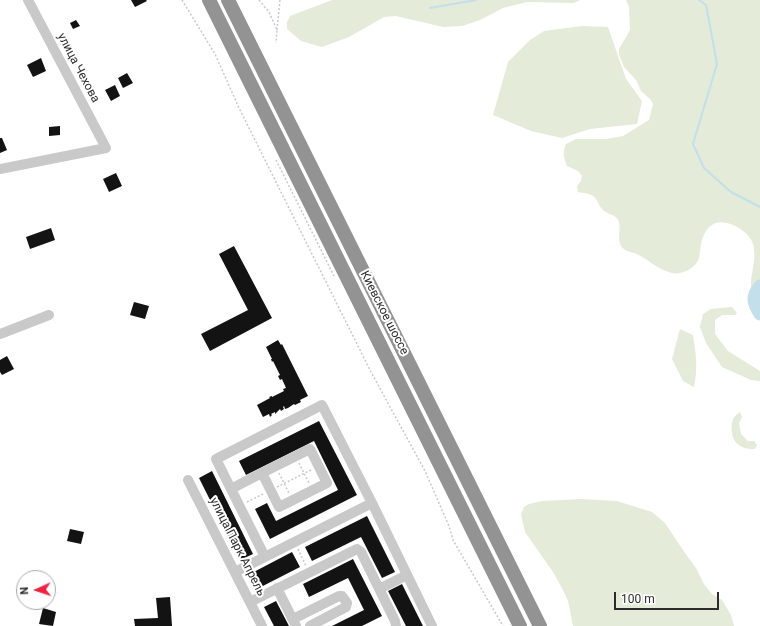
<!DOCTYPE html>
<html>
<head>
<meta charset="utf-8">
<style>
	body { margin:0 }
	#map { position:relative; width:760px; height:626px; overflow:hidden; background:#fff; font-family:Roboto,sans-serif }
	canvas { display:block }
	.north { position:absolute; left:16px; top:570px; width:40px; height:40px; box-sizing:border-box; background:#fff; border:1px solid #ababab; border-radius:50%; rotate:267deg; font-size:11px; font-weight:700; line-height:16px; text-align:center; color:#2c2c2c }
	.north::after { content:''; display:block; margin:auto; width:14px; height:18px; background:#ef2241; clip-path:polygon(50% 0,100% 100%,50% 72%,0 100%) }
	.scale { position:absolute; left:614px; top:592px; width:105px; height:18px; box-sizing:border-box; border:2px solid #2c2c2c; border-top:0; padding-left:5px; font-size:12px; line-height:14px; white-space:nowrap; color:#2c2c2c; -webkit-text-stroke:3px #fff; paint-order:stroke }
</style>
</head>
<body>
<div id="map">
<canvas width="760" height="626"></canvas>
<div class="north">N</div>
<div class="scale">100 m</div>
</div>
<script>
const c = document.querySelector('canvas').getContext('2d');
c.lineJoin = 'round';
function paint(path, color) {
  c.fillStyle = color;
  c.fill(path, 'evenodd');
}
function trace(path, color, width, dash) {
  c.strokeStyle = color;
  c.lineWidth = width;
  c.lineCap = dash ? 'butt' : 'round';
  c.setLineDash(dash || []);
  c.stroke(path);
}
function write(font, color, halo, rows, align = 'center') {
  c.font = font + ' Roboto,sans-serif';
  c.lineWidth = 4;
  c.setLineDash([]);
  c.textBaseline = 'middle';
  c.strokeStyle = halo;
  c.fillStyle = color;
  for (const [text, x, y, turn = 0] of rows) {
    c.save();
    c.translate(x, y);
    c.rotate((+turn || 0) * Math.PI / 180);
    c.textAlign = isNaN(turn) ? turn : align;
    if (halo) c.strokeText(text, 0, 0);
    c.fillText(text, 0, 0);
    c.restore();
  }
}
paint(new Path2D(`
	M332,0H580L574,3L527,2L503,8L480,20L462,26L443,27L396,16L384,17L349,37L322,47L301,41L287,29V22L290,16Z
	M626,0H760V314C755,307 752,300 755,292L751,288C750,275 756,262 754,249C753,239 747,233 739,228C722,218 708,220 702,240C700,246 700,253 699,258C695,269 682,275 672,273C658,270 649,260 637,254C632,252 625,252 621,246C617,239 621,230 619,222C617,214 608,215 603,210C598,206 598,199 593,196C589,193 583,193 578,192L577,186L581,181L582,176L578,171L567,166C564,158 562,153 566,144L576,139H606L623,136L649,120L653,104L650,99L641,91L636,80L624,67L619,55V49L630,30L629,7Z
	M582,26L608,27L626,79L642,101L637,124L590,129L562,138L531,131L493,115L508,62L530,40L544,31Z
	M732,307L737,313L735,315H722L715,320V334L728,351L760,371V381L751,380L722,367L706,343L700,327L703,314L711,309Z
	M680,329L693,335C696,353 698,369 694,387L683,381L672,359Z
	M740,412L742,417L739,423L741,434L748,441H754L757,445L755,449C749,449 744,449 739,445C731,440 729,424 735,416C737,414 739,413 740,412Z
	M581,499L617,501L652,512L665,523L685,553L696,568L704,584L712,594L722,600L731,615L734,626H573L568,601L562,588L553,572L525,532L521,514L524,507L529,504L542,501Z`), '#e4ebd8');
trace(new Path2D(`
	M699,0L706,5L717,64L693,144L704,168L731,192L760,207
	M430,8L476,0`), '#c3dfec', 2);
trace(new Path2D(`
	M760,286C751,296 753,303 760,314`), '#c3dfec', 13);
paint(new Path2D(`
	M131,0H146L147,1L135,7Z
	M76,20L80,26L73,29L70,23Z
	M41,58L46,71L33,77L27,65Z
	M127,73L133,83L123,88L118,78Z
	M115,85L120,96L111,101L105,90Z
	M60,126V135L49,136V127Z
	M0,138H2L7,150L0,153Z
	M116,173L122,186L109,192L103,179Z
	M51,228L55,240L30,249L26,237Z
	M234,246L272,318L210,351L201,334L248,310L219,254Z
	M134,302L149,306L145,319L130,315Z
	M278,340L281,345L282,344L308,396L300,400L301,402L295,405L294,404L288,408L285,409L284,406L283,407L284,409L281,411L280,409L275,414V412L271,414L272,415L270,417L269,414L263,417L257,405L270,398L269,397L272,396V397L284,391L283,389L286,388L282,379L280,380L278,376L280,375L273,361L272,362L271,359H272L266,347Z
	M7,356L14,369L2,375L0,372V360Z
	M319,421L357,495L270,539L255,509L267,503L276,521L338,490L314,441L246,475L239,461Z
	M212,471L253,554L240,560L199,478Z
	M367,516L395,572L382,578L361,537L312,561L305,547Z
	M70,529L84,532L81,544L67,541Z
	M292,552L300,567L255,590L248,575Z
	M353,559L382,616L362,626H332L364,610L348,578L309,597L303,584Z
	M402,584L423,626H406L388,591Z
	M170,597L172,626H135L134,619L158,618L156,598Z
	M276,601L289,626H274L264,607Z
	M43,608L56,612L53,626L39,624Z`), '#131313');
trace(new Path2D(`
	M182,0L215,54L239,108L371,372L425,471L449,526L453,540L503,626
	M259,0L269,12L277,30L276,43
	M277,30L280,0
	M276,160L334,276
	M299,463L309,483
	M279,473L289,493
	M277,487L311,470
	M247,502L263,494
	M298,549L306,566`), '#c9c9c9', 1.5, [2, 2]);
trace(new Path2D(`
	M0,169L106,148L28,0
	M0,334L49,315
	M188,480L262,626
	M231,489C257,475 284,462 310,449L327,483L279,507L262,473
	M265,557L216,459L322,405L372,503
	M235,572L372,503L432,626
	M277,588L296,626
	M379,589L407,575
	M250,602L357,549L361,552L395,621L396,626
	M293,619L339,596H342L347,603L346,607L310,626`), '#c9c9c9', 10);
trace(new Path2D(`
	M209,0L520,626
	M228,0L540,626`), '#939393', 14);
write('12px', '#2c2c2c', '#fff', [
	["улица Чехова",78,68,62],
	["Киевское шоссе",384,313,63],
	["улица Парк Апрель",237,547,63]
]);
</script>
</body>
</html>
